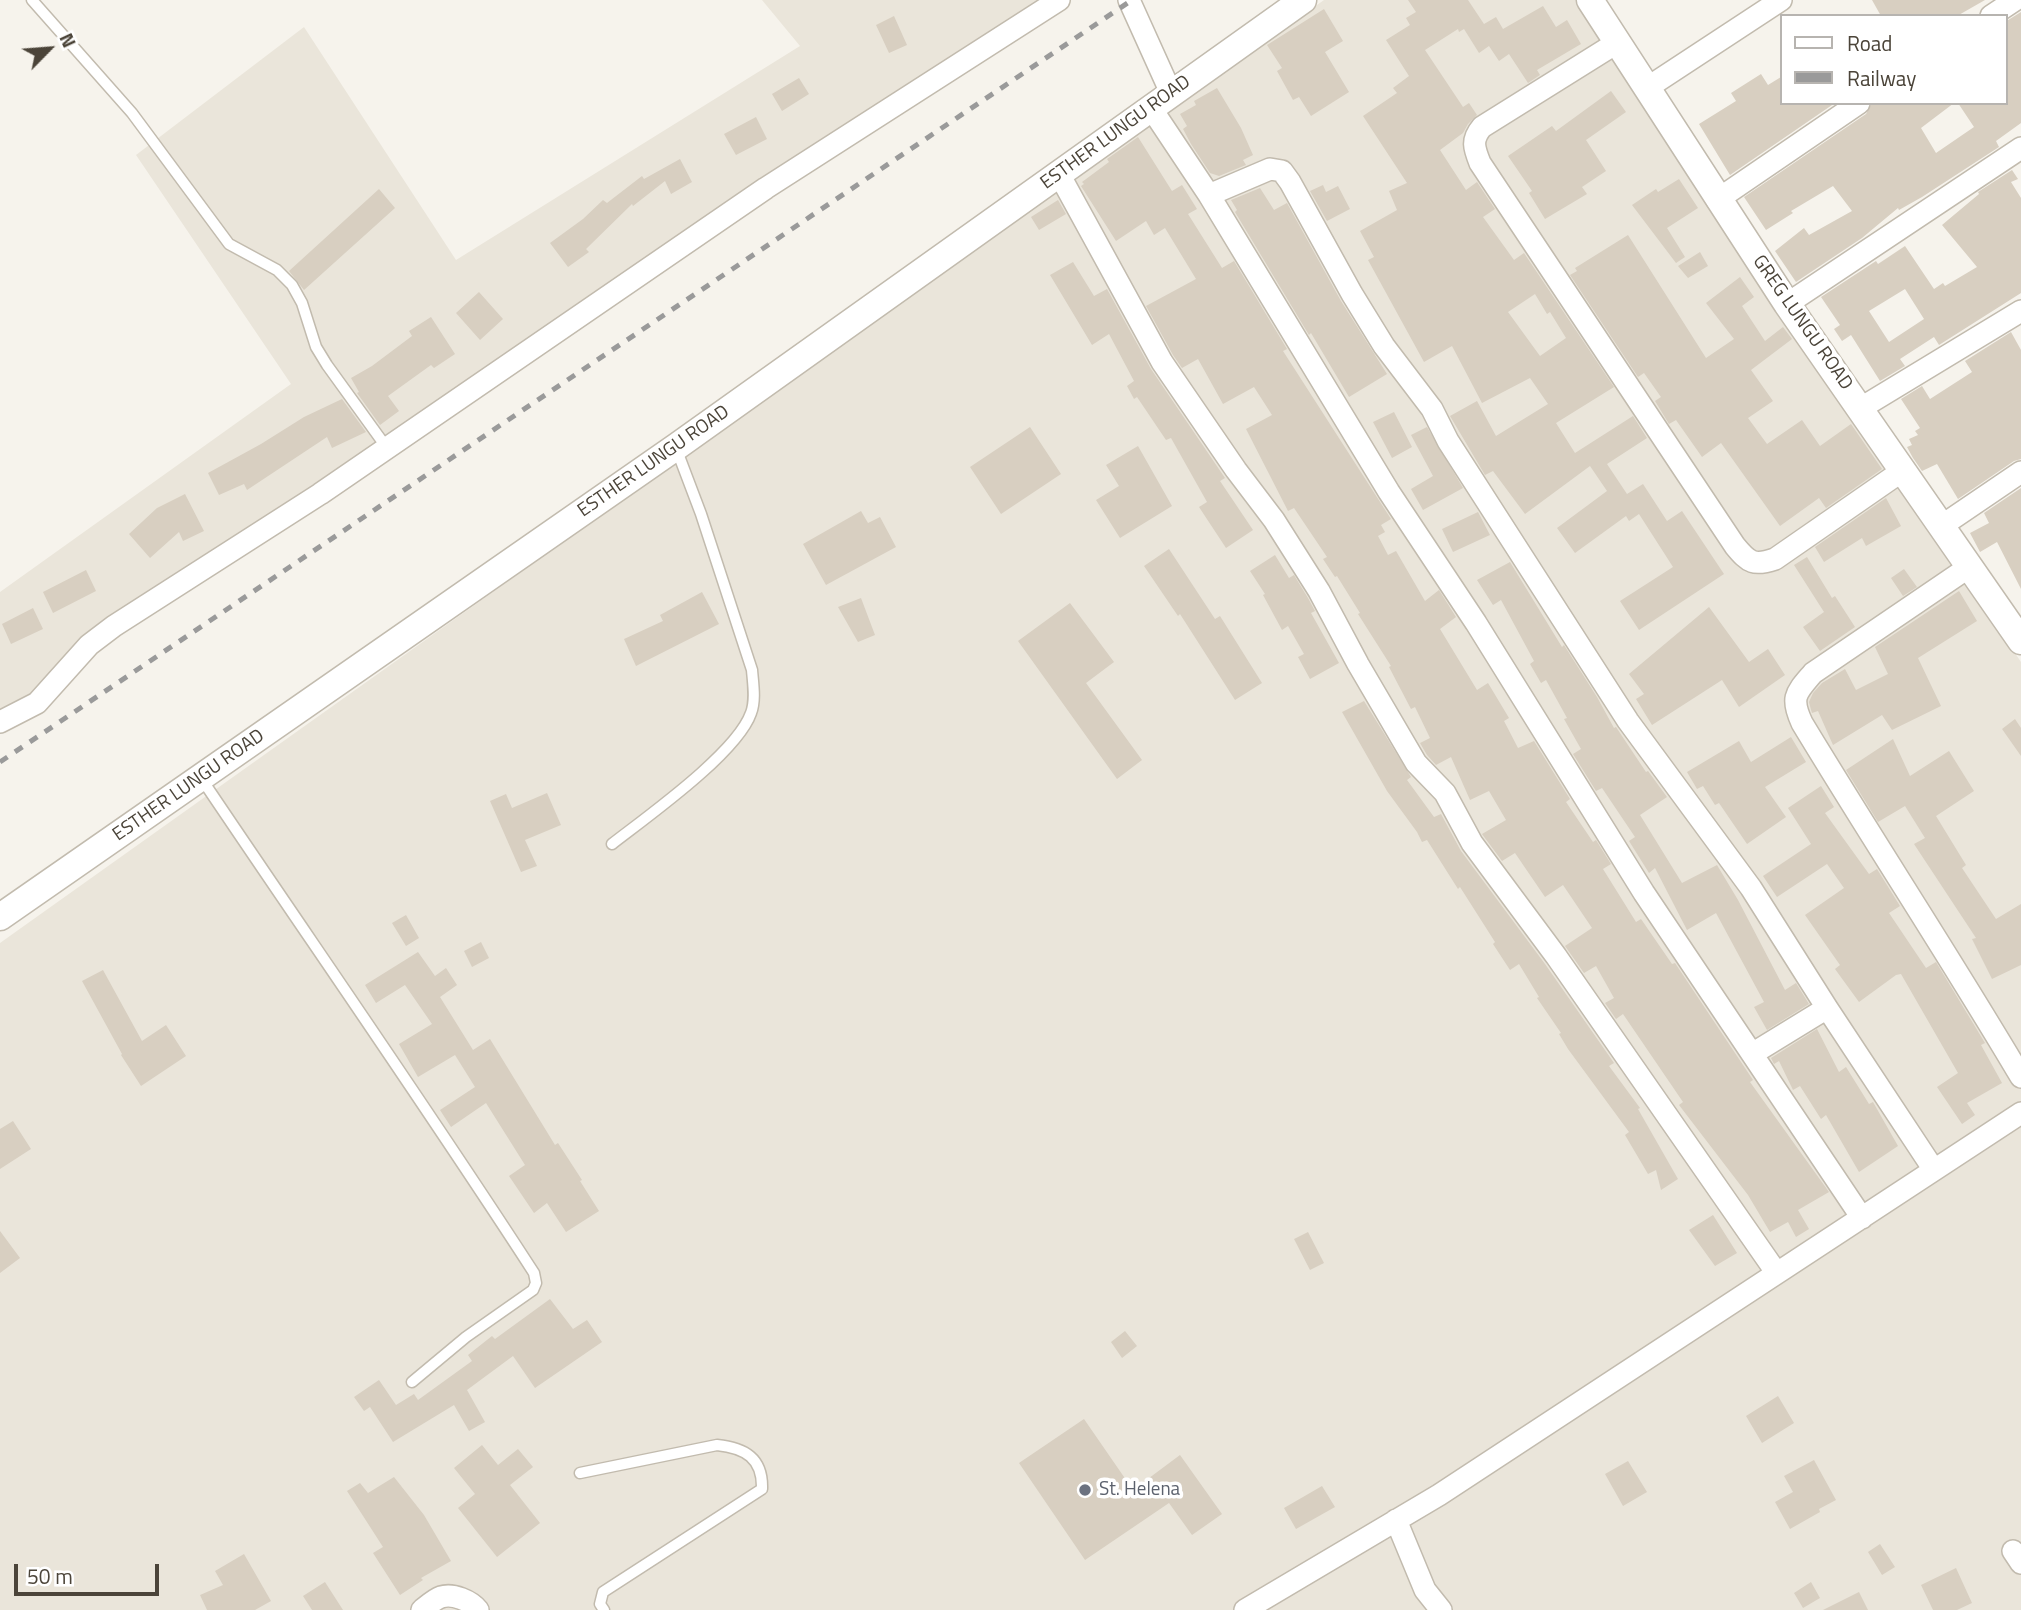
<!DOCTYPE html>
<html>
<head>
<meta charset="utf-8">
<style>
	body { margin:0 }
	#map { position:relative; width:2021px; height:1610px; overflow:hidden; background:#f6f3ec; font-family:"Titillium Web",sans-serif }
	canvas { display:block }
	.legend { position:absolute; left:1780px; top:14px; width:228px; height:91px; box-sizing:border-box; background:#fff; border:2px solid #b7b4b0; margin:0; padding:9px 12px; list-style:none; font-size:21px; color:#4b4439 }
	.legend li { display:flex; align-items:center; gap:14px; height:35px }
	.legend b { width:35px; border:2px solid #b7b4b0 }
	.north { position:absolute; left:14px; top:14px; width:70px; height:70px; -webkit-text-stroke:5px #fff; paint-order:stroke; rotate:65deg; font-size:19px; font-weight:700; line-height:28px; text-align:center; color:#4b4439 }
	.north::after { content:''; display:block; margin:auto; width:24px; height:32px; background:#4b4439; clip-path:polygon(50% 0,100% 100%,50% 72%,0 100%) }
	.scale { position:absolute; left:14px; top:1564px; width:145px; height:32px; box-sizing:border-box; border:4px solid #4b4439; border-top:0; padding-left:9px; font-size:21px; line-height:24px; white-space:nowrap; color:#4b4439; -webkit-text-stroke:5px #fff; paint-order:stroke }
</style>
</head>
<body>
<div id="map">
<canvas width="2021" height="1610"></canvas>
<ul class="legend">
<li><b style="height:9px;background:#fff"></b>Road</li>
<li><b style="height:9px;background:#9a9a9a"></b>Railway</li>
</ul>
<div class="north">N</div>
<div class="scale">50 m</div>
</div>
<script>
const c = document.querySelector('canvas').getContext('2d');
c.lineJoin = 'round';
function paint(path, color) {
  c.fillStyle = color;
  c.fill(path, 'evenodd');
}
function trace(path, color, width, dash) {
  c.strokeStyle = color;
  c.lineWidth = width;
  c.lineCap = dash ? 'butt' : 'round';
  c.setLineDash(dash || []);
  c.stroke(path);
}
function write(font, color, halo, rows, align = 'center') {
  c.font = font + ' "Titillium Web",sans-serif';
  c.lineWidth = 7;
  c.setLineDash([]);
  c.textBaseline = 'middle';
  c.strokeStyle = halo;
  c.fillStyle = color;
  for (const [text, x, y, turn = 0] of rows) {
    c.save();
    c.translate(x, y);
    c.rotate((+turn || 0) * Math.PI / 180);
    c.textAlign = isNaN(turn) ? turn : align;
    if (halo) c.strokeText(text, 0, 0);
    c.fillText(text, 0, 0);
    c.restore();
  }
}
paint(new Path2D(`
	M762,0H1053L859,129L0,717V592L291,384L136,155L304,27L456,260L800,46Z
	M1324,0H1578L2021,662V1610H0V943Z`), '#eae5da');
paint(new Path2D(`
	M1408,0H1468L1484,24L1496,17L1503,29L1543,6L1556,27L1567,20L1581,44L1537,70L1540,75L1528,83L1509,54L1499,61L1489,46L1479,53L1464,29L1459,32L1458,29L1425,50L1463,107L1469,103L1477,115L1468,124L1463,133L1440,150L1466,190L1477,182L1495,209L1483,217L1514,260L1524,253L1614,387L1556,423L1575,453L1633,416L1647,438L1607,464L1627,494L1643,484L1667,521L1682,511L1724,574L1639,630L1620,601L1673,567L1639,514L1629,521L1626,516L1575,553L1557,528L1607,491L1590,466L1525,514L1493,471L1485,475L1450,416L1477,401L1496,436L1548,404L1530,378L1482,403L1452,346L1424,362L1368,260L1374,257L1360,231L1397,210L1389,191L1407,183L1363,116L1397,93L1393,88L1409,76L1386,40L1410,25L1406,18L1416,12ZM1535,294L1547,314L1550,312L1566,338L1540,356L1508,312Z
	M1872,0H1985L1957,16H1881Z
	M1324,9L1343,41L1325,52L1349,92L1311,116L1299,97L1293,100L1277,71L1282,68L1267,45Z
	M2021,12V123L1996,141L1999,147L1922,197L1899,210L1898,208L1862,238L1796,282L1775,251L1804,228L1809,235L1852,211L1833,186L1791,211L1793,213L1766,230L1744,197L1866,114L1872,103H1954L1921,128L1936,153L1974,127L1958,103H2005V22Z
	M894,16L907,45L889,53L876,25Z
	M1761,74L1768,85L1781,77V103H1835L1730,175L1699,124L1736,101L1731,93Z
	M799,78L809,94L782,111L772,94Z
	M1217,88L1241,128L1253,155L1243,160L1246,165L1219,176L1210,173L1191,144L1183,129L1187,126L1180,114L1196,105L1194,101Z
	M1611,91L1626,112L1586,140L1606,171L1582,187L1587,194L1545,219L1529,193L1532,191L1508,156L1552,126L1556,131Z
	M756,117L767,139L736,155L724,134Z
	M1138,137L1172,191L1182,185L1197,209L1188,214L1222,268L1234,261L1287,349L1283,351L1391,519L1381,525L1385,532L1378,536L1388,555L1396,551L1425,601L1439,590L1456,617L1440,629L1477,690L1488,683L1509,718L1504,721L1518,748L1534,741L1570,799L1566,802L1593,842L1596,840L1611,864L1603,869L1636,922L1641,919L1672,964L1675,963L1753,1080L1750,1082L1829,1192L1798,1210L1809,1229L1796,1237L1788,1222L1770,1232L1748,1195L1679,1105L1683,1102L1623,1014L1616,1019L1605,1003L1614,998L1596,966L1584,973L1565,946L1592,928L1563,885L1545,897L1515,853L1502,861L1482,834L1506,820L1489,791L1470,800L1451,757L1436,765L1427,755L1420,743L1430,738L1415,707L1411,709L1389,667L1391,666L1358,614L1360,613L1337,576L1335,577L1323,559L1327,557L1294,508L1288,511L1246,429L1272,415L1254,387L1223,404L1198,359L1182,368L1173,355L1146,306L1196,279L1165,228L1154,235L1146,221L1116,241L1081,186L1084,184L1082,182L1109,162L1107,159Z
	M680,159L692,182L671,194L665,181L633,206L632,204L586,249L589,252L568,267L550,243L583,219L603,200L607,203L642,176L644,179Z
	M2012,170L2018,179L2011,182L2021,198V293L1939,345L1934,337L1900,359L1905,366L1880,381L1851,335L1842,341L1834,329L1840,325L1821,297L1876,261L1878,264L1905,246L1934,289L1943,283L1945,286L1977,267L1942,225L1979,194L1978,192ZM1905,289L1924,319L1889,342L1869,311Z
	M1679,179L1698,208L1667,228L1685,257L1676,263L1632,205L1656,189L1658,192Z
	M1323,185L1326,192L1338,186L1350,209L1327,221L1310,191Z
	M1260,188L1274,210L1287,203L1341,301L1387,374L1349,397L1311,333L1309,335L1235,212L1237,210L1231,200Z
	M379,189L395,208L304,290L289,271Z
	M1058,200L1066,214L1039,230L1031,217Z
	M1628,235L1706,358L1734,339L1706,303L1740,277L1754,297L1742,306L1765,341L1783,327L1792,339L1751,370L1773,401L1748,418L1767,444L1802,420L1820,446L1851,424L1882,469L1826,508L1819,498L1780,526L1721,443L1702,457L1676,420L1669,424L1655,401L1661,397L1644,373L1638,377L1570,275L1577,271L1575,268Z
	M1700,252L1708,266L1688,278L1678,266Z
	M1073,262L1094,296L1107,289L1151,369L1225,478L1220,481L1253,530L1226,548L1199,507L1207,502L1171,438L1166,440L1137,397L1134,399L1127,386L1134,381L1109,334L1092,345L1050,275Z
	M479,292L503,319L480,340L456,313Z
	M431,317L455,354L434,368L431,365L388,396L399,411L380,425L357,393L359,392L351,378L372,366L412,336L409,331Z
	M2011,332L2021,350V459L2014,461L1958,499L1937,464L1922,471L1913,458L1907,447L1912,445L1909,439L1918,435L1915,431L1920,428L1901,399L1922,386L1930,399L1972,372L1965,361Z
	M342,399L366,432L332,448L327,437L247,490L244,484L219,495L208,473L261,444L304,417Z
	M1394,412L1412,447L1392,458L1373,422Z
	M1030,427L1061,474L1001,514L970,467Z
	M1427,427L1463,488L1423,510L1411,489L1433,476L1411,435Z
	M1138,446L1172,506L1120,538L1096,500L1119,486L1106,465Z
	M2021,488V589L1997,542L1980,552L1970,533L1989,523L1984,513Z
	M185,494L204,531L183,541L179,532L150,558L129,534L157,508Z
	M1886,498L1901,526L1866,546L1862,538L1824,562L1815,547Z
	M861,511L868,523L880,517L896,547L826,585L803,544Z
	M1478,512L1490,535L1453,552L1442,529Z
	M1169,549L1215,619L1220,616L1262,683L1235,700L1180,614L1178,616L1144,566Z
	M1275,555L1289,578L1294,575L1308,598L1315,611L1311,613L1339,663L1310,679L1298,657L1304,654L1288,626L1282,630L1263,595L1265,594L1250,571Z
	M1807,557L1832,598L1835,596L1855,627L1820,651L1803,627L1824,612L1794,565Z
	M1510,562L1562,647L1564,645L1597,697L1614,728L1616,727L1646,772L1648,771L1667,797L1640,815L1682,883L1717,865L1738,900L1785,990L1796,983L1809,1004L1767,1030L1754,1007L1764,1002L1716,913L1687,930L1655,868L1649,873L1629,841L1635,837L1602,788L1596,791L1573,754L1581,749L1564,719L1567,718L1546,680L1541,683L1530,664L1534,661L1501,600L1493,605L1477,580Z
	M1904,569L1917,587L1903,596L1891,578Z
	M86,570L96,591L53,613L43,592Z
	M1959,591L1977,621L1918,658L1941,706L1892,730L1882,715L1833,745L1818,711L1812,713L1811,710L1809,702L1813,693L1822,683L1845,669L1856,690L1888,674L1875,647Z
	M702,592L719,624L636,666L624,639L663,621L660,615Z
	M861,598L875,635L858,642L838,607Z
	M1070,603L1114,662L1086,683L1142,760L1117,779L1018,641Z
	M1709,607L1749,662L1768,649L1785,675L1739,707L1722,680L1652,725L1636,699L1644,694L1629,674Z
	M33,608L43,629L11,644L2,624Z
	M1364,701L1411,777L1407,780L1434,817L1441,814L1461,851L1545,964L1614,1063L1609,1066L1640,1108L1638,1109L1678,1179L1661,1190L1656,1170L1648,1174L1625,1135L1629,1132L1568,1049L1559,1034L1561,1033L1537,998L1539,997L1519,964L1510,970L1493,944L1495,942L1460,887L1458,889L1427,840L1422,842L1417,832L1387,791L1342,712Z
	M2015,719L2021,728V756L2002,729Z
	M1791,737L1806,762L1765,787L1786,817L1747,844L1719,803L1715,805L1703,786L1697,789L1687,772L1739,741L1751,762Z
	M1893,739L1910,776L1949,751L1974,791L1936,816L1966,865L1962,868L1996,919L2021,904V965L1992,979L1972,939L1976,938L1914,844L1925,838L1905,806L1878,822L1846,770Z
	M1821,786L1834,807L1825,813L1869,874L1877,869L1900,906L1889,913L1926,968L1936,962L1985,1043L1981,1045L2002,1083L1967,1103L1975,1115L1962,1124L1937,1087L1958,1073L1901,974L1896,975L1859,1002L1835,969L1840,965L1805,915L1844,888L1827,864L1777,897L1763,876L1811,844L1788,808Z
	M547,793L561,825L525,840L537,866L521,872L490,801L506,794L512,808Z
	M406,915L419,938L406,946L392,923Z
	M481,942L489,958L472,967L464,951Z
	M418,952L435,976L446,968L457,985L440,997L473,1050L490,1039L555,1145L558,1143L582,1180L580,1181L599,1211L566,1232L547,1203L534,1213L509,1176L525,1165L486,1103L451,1127L440,1110L475,1087L455,1055L418,1077L399,1044L432,1024L405,985L376,1003L365,985Z
	M103,970L142,1041L166,1025L186,1056L141,1086L121,1055L122,1054L82,981Z
	M1817,1029L1839,1072L1846,1067L1869,1104L1873,1102L1898,1146L1859,1172L1826,1115L1821,1119L1800,1086L1793,1090L1779,1061L1774,1064L1771,1058Z
	M13,1121L31,1149L0,1169V1129Z
	M1713,1215L1737,1253L1715,1266L1689,1230Z
	M0,1231L20,1258L0,1273Z
	M1308,1232L1324,1263L1310,1270L1294,1239Z
	M550,1299L573,1329L587,1320L602,1342L535,1388L513,1356L467,1390L485,1422L469,1431L454,1405L393,1442L370,1407L364,1411L354,1397L379,1380L396,1405L414,1394L418,1400L472,1361L468,1355L492,1336L495,1339Z
	M1125,1331L1137,1346L1122,1358L1111,1342Z
	M1778,1396L1794,1423L1762,1443L1746,1416Z
	M1084,1419L1133,1490L1180,1455L1222,1514L1192,1535L1169,1503L1085,1560L1019,1463Z
	M482,1445L498,1465L518,1449L533,1467L510,1485L540,1523L497,1557L458,1508L475,1494L454,1468Z
	M1814,1460L1836,1500L1819,1509L1820,1512L1790,1529L1775,1502L1793,1492L1784,1476Z
	M1628,1461L1647,1492L1623,1506L1605,1474Z
	M394,1477L424,1515L451,1561L421,1578L423,1580L400,1595L373,1553L383,1547L347,1491L360,1483L368,1493Z
	M1322,1486L1335,1507L1296,1529L1284,1508Z
	M1880,1544L1895,1567L1882,1575L1868,1552Z
	M244,1554L271,1601L255,1610H207L200,1595L223,1585L215,1571Z
	M1956,1568L1972,1603L1957,1610H1933L1921,1585Z
	M325,1582L343,1610H312L303,1596Z
	M1811,1582L1820,1598L1803,1608L1794,1593Z
	M1859,1592L1868,1610H1823Z`), '#d8cfc1');
const service = new Path2D(`
	M32,0L132,113L229,244L277,270L292,285L302,303L316,347L327,365L387,448
	M201,778C312,943 426,1106 534,1273L536,1283L533,1290L466,1337L412,1382
	M612,844C648,816 737,753 751,713C756,700 753,683 752,670L701,514L676,448
	M580,1473L717,1445C745,1448 763,1458 762,1489L603,1592L600,1604L604,1610`);
const minor = new Path2D(`
	M1129,0L1171,93
	M1991,16L2015,0
	M1618,42L1482,127C1471,140 1474,148 1480,163L1735,546C1749,563 1754,566 1775,559L1902,471
	M1647,88L1781,0
	M1151,108L1209,195L1389,492L1476,623L1644,893L1862,1218
	M1059,174L1162,362L1236,470L1274,520L1319,591L1358,664L1416,763L1445,793L1472,843L1556,956L1776,1272
	M1209,195L1270,169L1282,171L1290,182L1352,294L1384,346L1432,409L1448,441L1628,721L1751,888L1827,1008L1934,1170
	M1717,200L1859,103
	M1787,304L2021,148
	M1861,408L2021,311
	M1940,527L2021,472
	M1969,567L1813,673C1796,693 1790,697 1802,723C1874,842 1950,957 2021,1077
	M0,722L37,703L89,645L114,626L320,494L766,188L1059,0
	M1752,1054L1827,1008
	M1396,1520L1425,1590L1441,1610
	M2013,1551L2021,1563
	M422,1610C427,1606 435,1599 441,1597C453,1593 471,1601 478,1610
	M1245,1610L1439,1495L2021,1113`);
const tertiary = new Path2D(`
	M1590,0L1787,304L2021,641
	M0,917L676,447L1303,0`);
trace(service, '#c2bbae', 13);
trace(minor, '#c2bbae', 24);
trace(tertiary, '#c2bbae', 29);
trace(service, '#fff', 10);
trace(minor, '#fff', 21);
trace(tertiary, '#fff', 26);
trace(new Path2D(`
	M0,762L1132,0`), '#9a9a9a', 5, [9, 9]);
for (const [x, y, r, color] of [
	[1085,1490,7,"#6b7280"]
]) {
  const dot = new Path2D();
  dot.arc(x, y, r, 0, 2 * Math.PI);
  c.fillStyle = color;
  c.fill(dot);
  trace(dot, '#fff', 2.5);
}
write('19px', '#4b4439', '#fff', [
	["ESTHER LUNGU ROAD",1116,133,-36],
	["GREG LUNGU ROAD",1802,323,55],
	["ESTHER LUNGU ROAD",654,462,-35],
	["ESTHER LUNGU ROAD",189,786,-35]
]);
write('19px', '#5b616d', '#fff', [
	["St. Helena",1099,1490]
], 'left');
</script>
</body>
</html>
